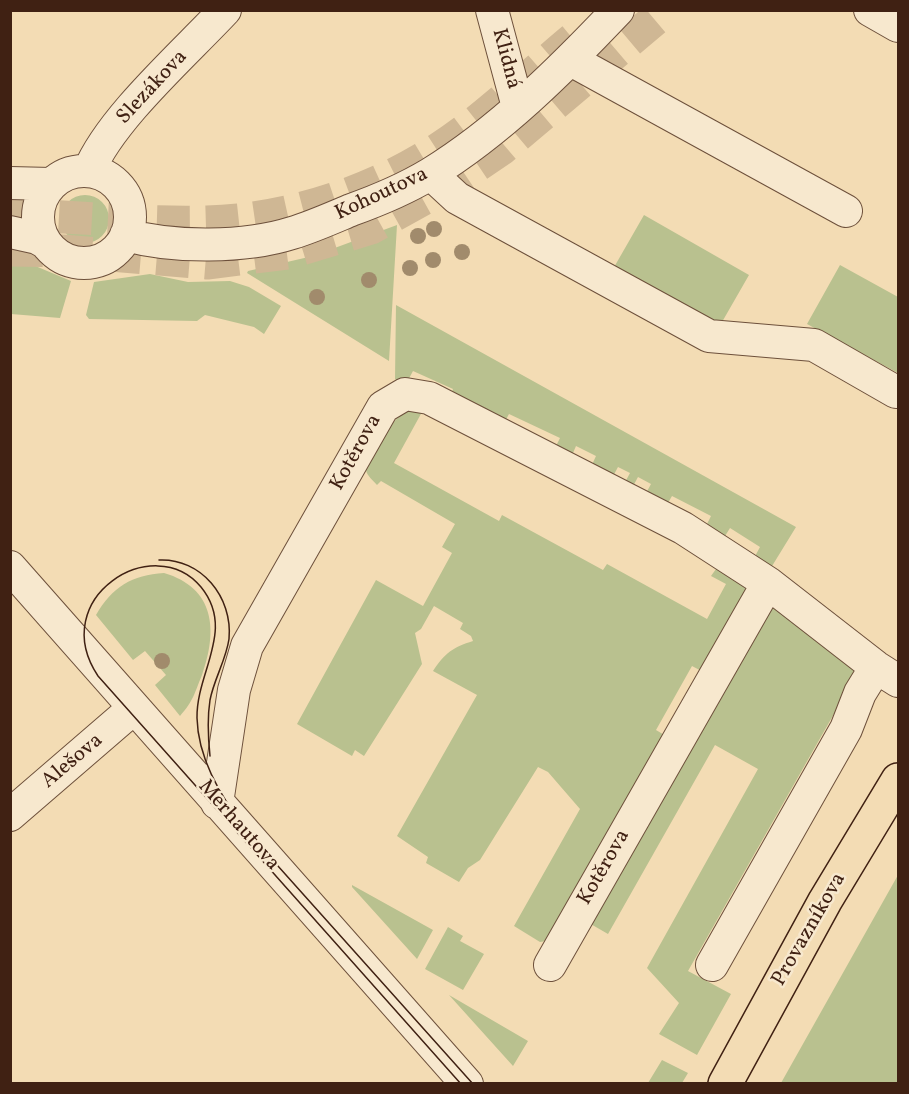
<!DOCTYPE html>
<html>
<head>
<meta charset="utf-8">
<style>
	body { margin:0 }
	#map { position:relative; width:909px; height:1094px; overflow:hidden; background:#f3dcb4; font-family:Vollkorn,serif }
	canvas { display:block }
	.frame { position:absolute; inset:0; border:12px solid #402113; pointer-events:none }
</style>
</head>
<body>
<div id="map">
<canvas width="909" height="1094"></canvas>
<div class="frame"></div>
</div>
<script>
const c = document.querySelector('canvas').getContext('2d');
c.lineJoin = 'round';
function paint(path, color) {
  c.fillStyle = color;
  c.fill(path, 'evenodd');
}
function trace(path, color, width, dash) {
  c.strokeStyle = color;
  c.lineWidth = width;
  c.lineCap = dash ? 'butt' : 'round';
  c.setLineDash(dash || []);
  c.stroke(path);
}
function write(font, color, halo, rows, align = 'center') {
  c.font = font + ' Vollkorn,serif';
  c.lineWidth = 5;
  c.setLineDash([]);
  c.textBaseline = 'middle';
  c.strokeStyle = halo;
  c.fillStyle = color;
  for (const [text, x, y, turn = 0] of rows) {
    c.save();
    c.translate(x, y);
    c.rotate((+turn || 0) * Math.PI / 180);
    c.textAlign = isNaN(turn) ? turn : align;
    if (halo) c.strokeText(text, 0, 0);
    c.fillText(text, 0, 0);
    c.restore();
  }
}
paint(new Path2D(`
	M61 219a24 24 0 1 1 48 0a24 24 0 1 1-48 0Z
	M644,215L749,275L718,329L613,269Z
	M397,225L389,361L247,273L248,271L313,256Z
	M10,262L33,265L71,281L60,318L11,314Z
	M840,265L898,297V373L807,324Z
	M150,274L188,282L230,281L249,287L281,306L264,334L254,327L205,315L197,321L89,319L86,315L94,282Z
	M396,305L796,527L769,571L753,560L760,547L730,528L722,541L704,530L711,516L672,496L665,508L644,497L651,484L638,477L631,490L623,486L630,473L618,467L611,480L590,469L596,456L576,446L570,460L553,452L560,438L509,414L502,427L448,403L453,389L413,371L406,384L395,379Z
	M408,411L422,412L394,463L499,521L502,515L603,570L607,564L707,619L726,584L711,576L721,562L745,584L749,596L707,674L692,666L656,730L671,739L552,940L540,942L514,926L580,809L548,772L538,767L480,860L468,868L459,882L426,863L428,857L397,836L477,695L433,671C445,653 453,647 473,641L471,636L460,629L463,623L434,606L421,629L415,633L422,664L364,756L355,750L352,756L297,724L376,580L423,606L452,553L442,547L455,524L381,481L377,485C373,480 367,476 366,470C363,456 395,415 408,411Z
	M164,573C215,588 218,630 202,675C194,694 194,700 180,716L155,685L166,675L145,651L133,660L96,615C112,587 132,575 164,573Z
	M782,604L855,668L856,675L688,971L731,994L697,1055L659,1034L679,1003L647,968L758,769L715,745L608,934L582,919L768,605Z
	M898,875V1083H781Z
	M352,885L433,930L417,959L352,887Z
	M448,927L463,936L460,941L484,954L463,990L425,969Z
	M449,995L528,1041L513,1066Z
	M662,1060L688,1073L682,1083H648Z`), '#b9c18f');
trace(new Path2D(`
	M10,215C76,216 142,224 207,222C282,220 363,195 427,156C480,124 526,78 573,39
	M10,250L63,251L207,263L288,253L371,228L447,186L503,148L666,10`), '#cfb794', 33, [33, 16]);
const minor = new Path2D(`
	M492,10L518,107
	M870,10L898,26
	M571,60L846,211
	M89,171C110,119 185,53 225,10
	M38 217a46 46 0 1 1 92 0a46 46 0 1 1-92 0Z
	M431,174L457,198L709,336L814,345L896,392
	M10,183L51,184
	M10,232L37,238L46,243
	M126,235C173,248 245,248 292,233C312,227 332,218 351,210C379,200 405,189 430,174C500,131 561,70 618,10
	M10,567L467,1084
	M217,803L234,690L247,646L383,407L405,394L429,398L683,528L768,583L876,667L898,681
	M10,815L134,708
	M550,965L768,583
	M712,965L846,729L860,693L876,667`);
const major = new Path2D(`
	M725,1084L825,901L898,780`);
trace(minor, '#6d503b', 34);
trace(major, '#402113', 36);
trace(minor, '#f7e8ce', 32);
trace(major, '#f3dcb4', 33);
trace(new Path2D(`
	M159,560C201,558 233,597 229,639C226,660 214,679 210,700C207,719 208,737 210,756
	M461,1084L98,676C46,598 154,530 201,587C236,630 196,672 197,718C198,762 225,804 252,837L473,1084`), '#402113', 1.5);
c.fillStyle = '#a18b6c';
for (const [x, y] of [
	[434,229],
	[418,236],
	[462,252],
	[433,260],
	[410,268],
	[369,280],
	[317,297],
	[162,661]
]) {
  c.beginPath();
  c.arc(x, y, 8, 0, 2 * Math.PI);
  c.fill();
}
write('21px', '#402113', '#f7e8ce', [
	["Klidná",505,59,75],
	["Slezákova",153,88,-47],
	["Kohoutova",382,195,-25],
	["Kotěrova",357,453,-61],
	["Alešova",73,762,-40],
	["Merhautova",238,826,49],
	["Kotěrova",605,868,-60],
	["Provazníkova",810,930,-60]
]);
</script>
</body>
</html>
